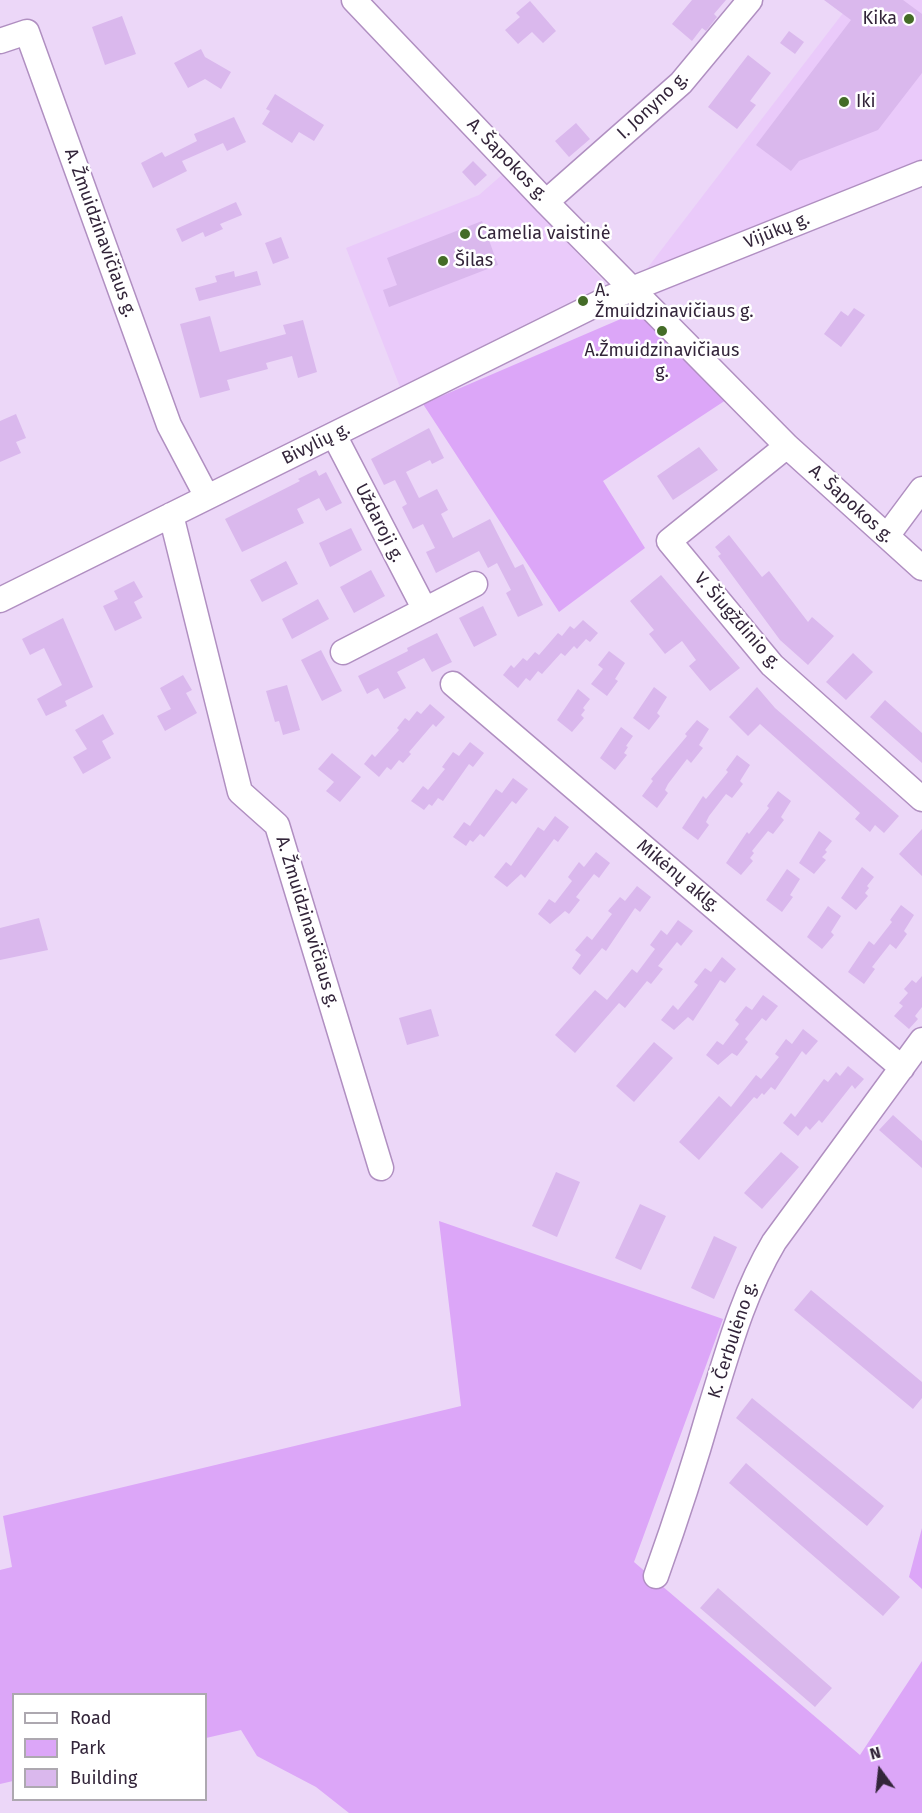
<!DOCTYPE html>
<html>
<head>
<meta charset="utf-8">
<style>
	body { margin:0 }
	#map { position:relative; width:922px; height:1813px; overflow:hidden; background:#ecd7f8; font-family:"Fira Sans",sans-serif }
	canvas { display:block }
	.legend { position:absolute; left:12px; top:1693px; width:195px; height:108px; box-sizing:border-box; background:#fff; border:2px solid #ada8b0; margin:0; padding:8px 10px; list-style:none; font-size:18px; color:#33253a }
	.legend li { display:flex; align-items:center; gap:12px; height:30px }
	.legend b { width:30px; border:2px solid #ada8b0 }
	.north { position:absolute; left:850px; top:1741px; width:60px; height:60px; -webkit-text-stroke:4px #fff; paint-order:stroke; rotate:345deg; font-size:16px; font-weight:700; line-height:24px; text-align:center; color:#33253a }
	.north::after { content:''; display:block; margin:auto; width:21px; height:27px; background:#33253a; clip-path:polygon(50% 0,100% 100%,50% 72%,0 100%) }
</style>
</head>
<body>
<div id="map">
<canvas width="922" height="1813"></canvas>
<ul class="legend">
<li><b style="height:8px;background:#fff"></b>Road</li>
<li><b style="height:16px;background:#dca6f8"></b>Park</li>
<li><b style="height:16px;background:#dab8ed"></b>Building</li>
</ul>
<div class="north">N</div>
</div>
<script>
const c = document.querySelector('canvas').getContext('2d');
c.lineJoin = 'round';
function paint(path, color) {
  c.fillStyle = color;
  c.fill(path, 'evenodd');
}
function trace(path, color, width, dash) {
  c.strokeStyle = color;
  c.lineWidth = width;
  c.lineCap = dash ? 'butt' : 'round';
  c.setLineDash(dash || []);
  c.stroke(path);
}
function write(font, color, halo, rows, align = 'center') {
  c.font = font + ' "Fira Sans",sans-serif';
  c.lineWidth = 5;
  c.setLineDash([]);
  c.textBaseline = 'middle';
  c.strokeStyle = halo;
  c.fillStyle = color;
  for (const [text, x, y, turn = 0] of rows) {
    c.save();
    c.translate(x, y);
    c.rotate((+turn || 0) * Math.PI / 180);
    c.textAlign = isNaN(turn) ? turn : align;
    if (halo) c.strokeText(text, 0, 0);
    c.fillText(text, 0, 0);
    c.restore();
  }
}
paint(new Path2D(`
	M853,0H922V187L657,294L642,275Z
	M503,174L606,284L400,387L346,248L479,195Z`), '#eacafa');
paint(new Path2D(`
	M637,312L726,400L603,481L645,548L559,612L423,404Z
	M439,1221L723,1319L634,1562L860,1755L922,1661V1813H349L316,1787L257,1756L241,1730L206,1738V1694H14L13,1781L0,1784V1570L12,1567L3,1516L461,1406Z
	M922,1528V1589L909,1577Z`), '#dca6f8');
paint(new Path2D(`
	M692,0H726L714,14L717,17L706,31L702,28L692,41L672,24Z
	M824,0H903L922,14V73L878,130L799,161L791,171L756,145L851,20Z
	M530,1L556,31L543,43L532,32L518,44L505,30L520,17L516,13Z
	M122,16L136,54L105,65L92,27Z
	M789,31L804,42L795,54L780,43Z
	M201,49L205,57L231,72L221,89L205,79L188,88L174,63Z
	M748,55L771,73L750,101L756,105L737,129L708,107Z
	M275,94L324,125L314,141L299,132L292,143L262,124L270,111L266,109Z
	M234,117L246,142L227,151L223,143L182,161L187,171L153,188L141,163L162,152L165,157L197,141L194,134Z
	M576,123L590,139L569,157L555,141Z
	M473,161L487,175L475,186L462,172Z
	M236,202L242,215L220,224L223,229L205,237L203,232L182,242L176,229Z
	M482,221L498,265L389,307L383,290L397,285L387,258Z
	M281,237L289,258L273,264L265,243Z
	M234,271L235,277L257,271L261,285L199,301L195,288L217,282L215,276Z
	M854,308L865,315L841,347L824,334L841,311L848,316Z
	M210,316L220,352L286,334L283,325L303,320L317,372L298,378L292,356L266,363L268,369L227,380L230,390L200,398L180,324Z
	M16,414L26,438L16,442L21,453L0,462V421Z
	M429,428L444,458L432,464L430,460L406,472L419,498L437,489L448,510L441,514L453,538L490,519L515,568L523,564L543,605L518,617L506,593L511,590L497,563L488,568L479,551L436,573L426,552L435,548L423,524L413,529L402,507L407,504L395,480L384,485L371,459Z
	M699,447L718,470L673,500L657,476Z
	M316,470L319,476L326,472L342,503L326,511L319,498L297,509L304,523L242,552L225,519L300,481L298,479Z
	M351,528L362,550L330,567L319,543Z
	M729,535L762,577L769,571L808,622L812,617L834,636L808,665L780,640L718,556L721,554L715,547Z
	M286,561L298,584L262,602L250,580Z
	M371,570L385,596L354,613L340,587Z
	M661,575L740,668L710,691L689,666L696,660L682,641L665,654L649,634L654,630L630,601Z
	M134,581L143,597L134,602L142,618L115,631L103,606L118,599L114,591Z
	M318,599L329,619L292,639L282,619Z
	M483,606L497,635L474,647L459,618Z
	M63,618L93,687L65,701L67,706L46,716L37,699L62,685L44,648L30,655L22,639Z
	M583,620L598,633L590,642L586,639L577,649L574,646L565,656L561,653L542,674L538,671L530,681L526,678L518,688L503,675L511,665L514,668L523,658L527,661L535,652L539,655L558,633L562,636L570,626L574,629Z
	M437,633L452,662L432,672L424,658L397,672L406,688L384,699L378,688L367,694L358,676L408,651L407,648Z
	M321,650L342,691L322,701L301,660Z
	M609,651L625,663L615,679L618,681L607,696L591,684L603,669L598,665Z
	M853,653L873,672L846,700L826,682Z
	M183,675L192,690L186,693L197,713L165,731L157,716L171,709L160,688Z
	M287,685L300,730L283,735L279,721L275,722L266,691Z
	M654,687L667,697L657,713L660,716L649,730L633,718Z
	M757,687L775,708L899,816L884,833L875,825L870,832L855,819L860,813L760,724L748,736L729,717Z
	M578,689L590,699L583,708L585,710L581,715L584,718L572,732L557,720Z
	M885,700L922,733V763L870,717Z
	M430,704L445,717L436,727L433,724L409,752L411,754L403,763L399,760L391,770L387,767L379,777L364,764L372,754L375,757L399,730L397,728L405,718L409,721L417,711L421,714Z
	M103,714L114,734L102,741L111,758L83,774L73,757L87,749L75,730Z
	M697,720L709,729L699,745L703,748L691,763L687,759L668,784L665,790L668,793L657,808L642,796L653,781L651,779L687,736L685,734Z
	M621,727L633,736L626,746L628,747L624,753L627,755L615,770L600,758Z
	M470,742L484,753L473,767L469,764L443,801L438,798L432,806L429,804L424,810L411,801L423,786L428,790L445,769L442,767L453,752L459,756Z
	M332,753L361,777L340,802L326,791L334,782L318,769Z
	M737,755L750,765L740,781L743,784L732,798L726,794L709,816L706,822L709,825L698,840L682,828L703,796L706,799L728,772L726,770Z
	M513,778L528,789L516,804L512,801L484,837L480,834L473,842L470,840L466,846L453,837L464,822L470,826L496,789L502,793Z
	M778,791L791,801L781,817L784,820L773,834L768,831L752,851L754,853L750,858L753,861L741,875L726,863L747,832L749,834L769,808L767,806Z
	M555,816L569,827L558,842L554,839L525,878L521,874L507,887L494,877L506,862L511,866L538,827L544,831Z
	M922,829V876L899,854Z
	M819,831L832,841L825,850L827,852L822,857L826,860L814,874L799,863Z
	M596,852L610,863L599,878L594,874L576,897L580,900L569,914L565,911L550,924L538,914L549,899L555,903L572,881L568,877L579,862L584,867Z
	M862,867L874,877L867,886L869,888L865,893L868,896L856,910L841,898Z
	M787,869L800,879L790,895L793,897L782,912L766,900Z
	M637,886L651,897L640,912L635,908L606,951L602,948L580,975L572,968L581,955L575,950L587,936L592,940L612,914L608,911L620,897L625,901Z
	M901,905L914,915L904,931L907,934L896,949L890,944L872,967L875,969L864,984L848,972L869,941L874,945L892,922L890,920Z
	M828,906L841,916L831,932L834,935L822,949L807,937Z
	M39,918L48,950L0,960V928Z
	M678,920L693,931L681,946L677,942L658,966L663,969L651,984L647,981L625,1008L619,1003L575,1053L555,1035L595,990L607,1000L632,969L637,973L655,949L650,945L661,930L667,935Z
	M722,957L736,969L725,983L720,980L693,1021L688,1017L674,1030L661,1020L673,1005L678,1010L698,985L694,982L705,968L711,972Z
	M922,976V1007L915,1016L918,1019L909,1029L894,1016L903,1006L899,1003L908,993L904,989L912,980L916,983Z
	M763,995L778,1006L766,1021L762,1018L745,1039L748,1042L737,1056L732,1053L718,1065L706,1055L717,1041L723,1045L739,1024L735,1020L746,1006L752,1010Z
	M431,1009L439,1036L407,1045L399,1018Z
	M803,1029L818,1041L806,1055L802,1051L775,1090L771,1087L764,1095L762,1093L757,1099L754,1097L699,1160L679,1142L719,1096L731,1107L756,1075L761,1079L779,1057L775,1054L786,1039L792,1044Z
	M654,1042L673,1058L634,1102L616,1086Z
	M848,1066L864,1079L855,1089L852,1085L822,1123L819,1120L810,1130L806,1126L798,1136L783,1123L791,1113L795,1117L824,1079L828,1082L836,1072L840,1076Z
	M893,1115L922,1141V1168L879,1130Z
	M781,1152L799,1167L762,1209L744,1193Z
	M556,1172L580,1182L557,1237L532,1226Z
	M640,1204L666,1216L641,1270L615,1258Z
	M714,1236L737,1247L714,1299L691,1288Z
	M811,1290L922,1382V1398L913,1409L794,1310Z
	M752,1398L884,1506L867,1526L736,1418Z
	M746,1463L900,1597L883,1616L729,1483Z
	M718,1588L832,1688L815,1707L700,1608Z`), '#dab8ed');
const minor = new Path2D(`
	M354,0L546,202L787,446L922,568
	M0,41L27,32L169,425L207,497
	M546,202L681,83L750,0
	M334,435L425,610
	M787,446L669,541L772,665L922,799
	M171,515L240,792L277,825L381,1168
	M887,536L922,489
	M0,600L607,299L922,173
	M343,652L475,584
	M453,684L902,1068
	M656,1576C676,1520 694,1465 710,1409C728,1351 743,1294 774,1242L922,1040`);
trace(minor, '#b08fc1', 27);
trace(minor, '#fff', 24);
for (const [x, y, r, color] of [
	[909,19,6,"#446c27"],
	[844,102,6,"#446c27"],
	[465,234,6,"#446c27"],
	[443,261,6,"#446c27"],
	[583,301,6,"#446c27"],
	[662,331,6,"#446c27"]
]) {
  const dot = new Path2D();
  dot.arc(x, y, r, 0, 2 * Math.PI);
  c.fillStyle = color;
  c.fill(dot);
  trace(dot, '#fff', 2);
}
write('18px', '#33253a', '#fff', [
	["Kika",897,19,"right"],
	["Iki",856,102],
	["Camelia vaistinė",477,234],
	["Šilas",455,261],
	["A.",595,291],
	["Žmuidzinavičiaus g.",595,312],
	["A.Žmuidzinavičiaus",662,351,"center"],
	["g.",662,372,"center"]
], 'left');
write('18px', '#33253a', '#fff', [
	["I. Jonyno g.",653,106,-43],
	["A. Šapokos g.",507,160,46],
	["Vijūkų g.",777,231,-22],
	["A. Žmuidzinavičiaus g.",100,233,70],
	["Bivylių g.",316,444,-26],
	["A. Šapokos g.",851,504,42],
	["Uždaroji g.",379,523,63],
	["V. Šiugždinio g.",737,621,49],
	["Mikėnų aklg.",678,876,40],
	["A. Žmuidzinavičiaus g.",307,922,73],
	["K. Čerbulėno g.",733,1340,-72]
]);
</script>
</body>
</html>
